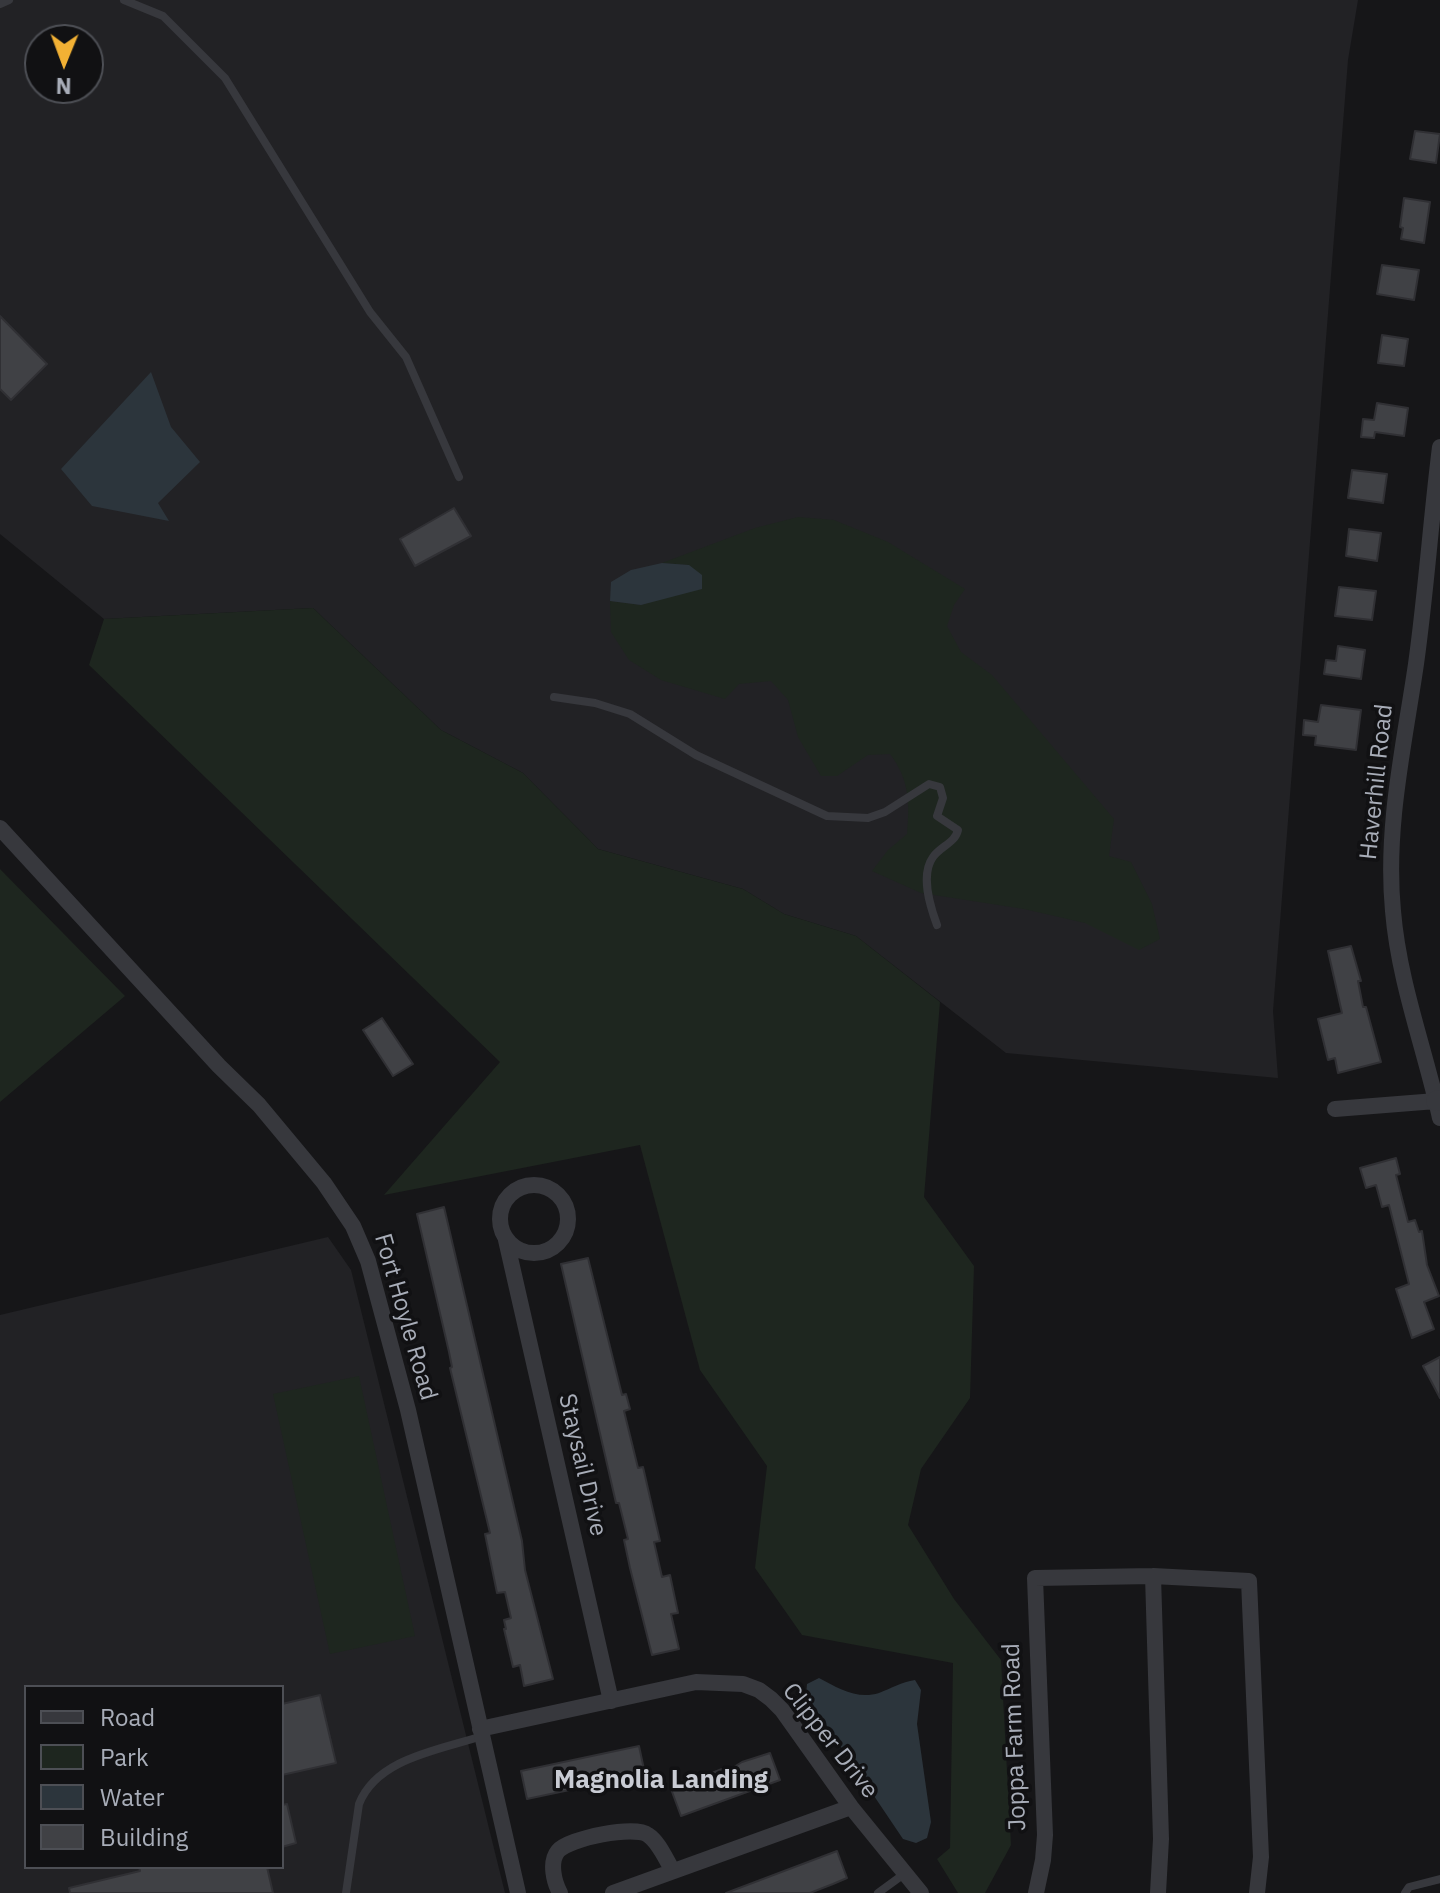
<!DOCTYPE html>
<html>
<head>
<meta charset="utf-8">
<style>
	body { margin:0 }
	#map { position:relative; width:1440px; height:1893px; overflow:hidden; background:#161618; font-family:"IBM Plex Sans",sans-serif }
	canvas { display:block }
	.legend { position:absolute; left:24px; top:1685px; width:260px; height:184px; box-sizing:border-box; background:#111113; border:2px solid #4d4f55; margin:0; padding:10px 14px; list-style:none; font-size:24px; color:#a8adb8 }
	.legend li { display:flex; align-items:center; gap:16px; height:40px }
	.legend b { width:40px; border:2px solid #4d4f55 }
	.north { position:absolute; left:24px; top:24px; width:80px; height:80px; box-sizing:border-box; background:#111113; border:2px solid #4d4f55; border-radius:50%; rotate:181deg; font-size:22px; font-weight:700; line-height:32px; text-align:center; color:#a8adb8 }
	.north::after { content:''; display:block; margin:auto; width:28px; height:36px; background:#f2b134; clip-path:polygon(50% 0,100% 100%,50% 72%,0 100%) }
</style>
</head>
<body>
<div id="map">
<canvas width="1440" height="1893"></canvas>
<ul class="legend">
<li><b style="height:10px;background:#37383d"></b>Road</li>
<li><b style="height:22px;background:#1e261f"></b>Park</li>
<li><b style="height:22px;background:#2c353c"></b>Water</li>
<li><b style="height:22px;background:#404145"></b>Building</li>
</ul>
<div class="north">N</div>
</div>
<script>
const c = document.querySelector('canvas').getContext('2d');
c.lineJoin = 'round';
function paint(path, color) {
  c.fillStyle = color;
  c.fill(path, 'evenodd');
}
function trace(path, color, width, dash) {
  c.strokeStyle = color;
  c.lineWidth = width;
  c.lineCap = dash ? 'butt' : 'round';
  c.setLineDash(dash || []);
  c.stroke(path);
}
function write(font, color, halo, rows, align = 'center') {
  c.font = font + ' "IBM Plex Sans",sans-serif';
  c.lineWidth = 7;
  c.setLineDash([]);
  c.textBaseline = 'middle';
  c.strokeStyle = halo;
  c.fillStyle = color;
  for (const [text, x, y, turn = 0] of rows) {
    c.save();
    c.translate(x, y);
    c.rotate((+turn || 0) * Math.PI / 180);
    c.textAlign = isNaN(turn) ? turn : align;
    if (halo) c.strokeText(text, 0, 0);
    c.fillText(text, 0, 0);
    c.restore();
  }
}
paint(new Path2D(`
	M0,0H1358L1348,60L1273,1011L1278,1078L1006,1053L856,936L784,914L743,889L598,849L523,773L441,730L313,608L104,619L0,534ZM40,40H88V88H40Z
	M328,1237L351,1270L505,1893H0V1315ZM26,1687H282V1867H26Z`), '#222225');
paint(new Path2D(`
	M798,517L834,520L888,542L965,589L954,605L947,626L961,652L992,675L1114,819L1109,856L1131,862L1152,904L1160,939L1139,950L1085,923L1024,909L921,893L872,871L888,850L907,834C910,802 909,779 890,754L868,755L837,776H821L798,737L788,700L771,681L739,684L725,699L661,680L629,660L611,632L610,601L641,605L668,596L689,565L662,563L755,528Z
	M313,608L441,730L523,773L598,849L743,889L784,914L856,936L940,1002L924,1197L974,1266L970,1398L921,1469L908,1525L954,1599L1001,1660L1011,1845L985,1893H958L937,1859L950,1848L953,1663L802,1635L755,1568L767,1466L700,1370L640,1145L384,1195L500,1062L89,665L104,619Z
	M0,869L125,996L0,1102Z
	M359,1376L415,1636L330,1654L273,1394Z`), '#1e261f');
paint(new Path2D(`
	M151,372L171,427L200,462L158,503L169,521L92,506L61,469Z
	M662,563L689,565L702,575V589L641,605L610,601L611,582L631,570Z
	M819,1678C838,1688 857,1700 879,1693C892,1688 901,1682 915,1680L921,1690L917,1724L931,1822L927,1838L916,1843L903,1839L806,1695L807,1684Z`), '#2c353c');
const building = new Path2D(`
	M1415,131L1440,134L1436,163L1410,159Z
	M1404,198L1430,202L1424,243L1401,239L1403,228L1400,227Z
	M1382,265L1419,270L1414,300L1377,294Z
	M0,316L47,364L11,400L0,389Z
	M1382,335L1408,339L1404,366L1378,363Z
	M1377,403L1408,408L1404,436L1375,432L1374,438L1361,437L1363,419L1374,420Z
	M1352,470L1387,474L1383,503L1348,498Z
	M454,508L471,536L415,566L400,539Z
	M1349,529L1381,533L1377,561L1346,556Z
	M1339,587L1376,591L1372,620L1335,616Z
	M1338,646L1365,650L1361,679L1324,674L1326,660L1336,661Z
	M1321,705L1361,710L1356,750L1315,745L1316,736L1303,735L1304,720L1318,722Z
	M1351,946L1361,981H1358L1363,1007H1366L1381,1062L1338,1073L1335,1058L1328,1060L1318,1019L1342,1013L1328,951Z
	M382,1018L413,1064L393,1076L363,1030Z
	M1396,1158L1400,1174L1396,1175L1408,1222L1415,1220L1419,1232L1422,1231L1427,1265L1439,1296L1424,1302L1434,1329L1412,1338L1396,1289L1409,1284L1389,1205L1382,1207L1376,1185L1366,1188L1360,1168Z
	M444,1207L522,1541L525,1570L553,1679L524,1686L520,1665L513,1667L504,1629H506L504,1620L511,1618L505,1592L497,1593L485,1534L490,1533L450,1368L452,1367L449,1352L417,1214Z
	M588,1258L622,1395L626,1394L630,1409L624,1411L638,1468L643,1467L660,1541L654,1542L662,1577L670,1575L678,1613L671,1614L679,1649L652,1655L630,1568L624,1540L628,1539L619,1503H616L561,1264Z
	M1440,1357V1398L1423,1366Z
	M320,1695L336,1763L282,1775V1704Z
	M639,1746L645,1774L527,1799L521,1771Z
	M770,1753L780,1780L681,1816L671,1789L727,1767L729,1770L742,1762Z
	M287,1804L296,1843L282,1847V1805Z
	M837,1851L847,1878L833,1884L810,1893H726Z
	M139,1867H267L273,1893H70L69,1888L140,1871Z`);
paint(building, '#404145');
trace(building, '#303034', 2);
trace(new Path2D(`
	M124,0L163,16L225,78L370,312L406,357L459,477
	M0,4L9,0
	M554,697L595,703L630,714L696,755L827,816L868,818L885,812L929,784L940,787L943,798L937,816L958,830C955,843 941,846 933,857C920,875 930,906 937,925
	M346,1893L359,1804C377,1758 440,1750 482,1736
	M878,1893L904,1874
	M1405,1893L1409,1887L1440,1879`), '#37383d', 8);
trace(new Path2D(`
	M1440,447C1431,519 1426,592 1416,664C1404,746 1385,828 1393,911C1399,983 1425,1049 1440,1118
	M0,828L219,1066L259,1105L324,1183L353,1226L368,1261L408,1410L518,1893
	M1335,1109L1436,1101
	M500 1219a34 34 0 1 1 68 0a34 34 0 1 1-68 0Z
	M506,1240L611,1701
	M1153,1576L1161,1839L1158,1893
	M480,1729L696,1682L743,1684L759,1690L771,1699L782,1710L851,1807L921,1893
	M560,1893C554,1882 549,1862 558,1851C569,1838 635,1825 648,1835C659,1842 666,1860 673,1871
	M613,1893L851,1807
	M1036,1893L1043,1860L1045,1835L1035,1578L1153,1576L1249,1581L1261,1857L1257,1893`), '#37383d', 16);
trace(new Path2D(`
	M1436,1101L1440,1100`), '#37383d', 20);
write('24px', '#a8adb8', '#111113', [
	["Haverhill Road",1377,782,-84],
	["Fort Hoyle Road",405,1317,74],
	["Staysail Drive",582,1465,77],
	["Joppa Farm Road",1015,1737,-92],
	["Clipper Drive",830,1741,52]
]);
write('bold 26px', '#c9ccd4', '#111113', [
	["Magnolia Landing",661,1780]
]);
</script>
</body>
</html>
